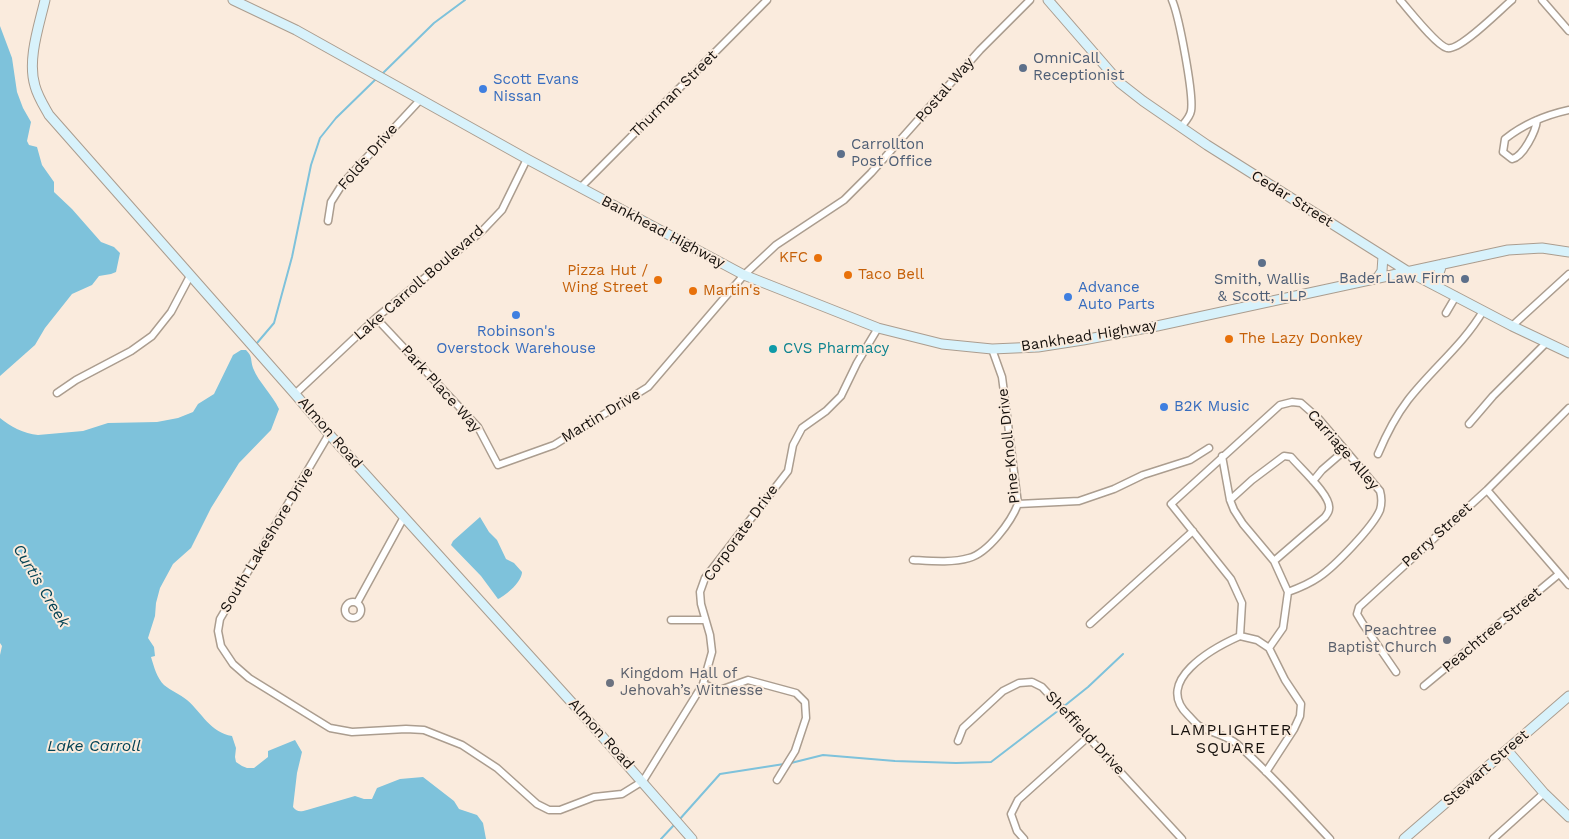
<!DOCTYPE html>
<html>
<head>
<meta charset="utf-8">
<style>
	body { margin:0 }
	canvas { display:block; background:#faebdd }
</style>
</head>
<body>
<canvas width="1569" height="839"></canvas>
<script>
const c = document.querySelector('canvas').getContext('2d');
c.lineJoin = 'round';
function paint(path, color) {
  c.fillStyle = color;
  c.fill(path, 'evenodd');
}
function trace(path, color, width, dash) {
  c.strokeStyle = color;
  c.lineWidth = width;
  c.lineCap = dash ? 'butt' : 'round';
  c.setLineDash(dash || []);
  c.stroke(path);
}
function write(font, color, halo, rows, align = 'center') {
  c.font = font + ' "Work Sans",sans-serif';
  c.lineWidth = 4;
  c.setLineDash([]);
  c.textBaseline = 'middle';
  c.strokeStyle = halo;
  c.fillStyle = color;
  for (const [text, x, y, turn = 0] of rows) {
    c.save();
    c.translate(x, y);
    c.rotate((+turn || 0) * Math.PI / 180);
    c.textAlign = isNaN(turn) ? turn : align;
    if (halo) c.strokeText(text, 0, 0);
    c.fillText(text, 0, 0);
    c.restore();
  }
}
paint(new Path2D(`
	M0,26L12,58L17,92L23,108L31,122L27,141L29,145L37,147L42,165L54,182V192L72,209L101,242L114,247L120,253L116,272L111,274L99,276L92,285L72,294L45,328L35,345L0,376Z
	M241,350H246C253,357 250,359 253,368C259,383 272,394 279,409L271,430L239,463L211,508L191,548L173,564L160,588L156,603L155,616L148,638L154,647L155,656L151,657C154,667 157,678 164,685C171,691 180,694 187,700C201,712 211,733 232,736L236,748L235,757L236,762L242,766L247,768H254L268,757V751L295,740L302,752L297,773L293,807C297,812 300,812 307,810L355,796L364,799H372L377,788L400,779L423,777L454,801L459,809L477,815L483,823L486,839H0V655L2,646L0,643V418C10,426 24,434 38,435L83,431L108,423L157,422L178,418L193,412L198,404L214,394L233,355Z
	M480,517L489,532L497,540L506,559L514,563L522,572C522,581 507,595 498,599L481,576L451,545L453,541Z`), '#7ec2db');
trace(new Path2D(`
	M381,75L434,23L465,0
	M257,343L274,323L292,257L311,165L320,138L336,118L377,78
	M1063,707L1088,687L1123,654
	M791,763L823,755L895,761L956,763L991,762L1059,710
	M679,820L720,774L784,764
	M661,839L674,825`), '#7ec2db', 2);
const street = new Path2D(`
	M1172,0C1179,16 1194,95 1191,111C1190,117 1185,122 1181,127
	M1400,0C1409,10 1436,45 1447,48C1459,52 1501,9 1512,0
	M1542,0L1569,31
	M1537,120C1536,131 1523,157 1512,159L1503,152L1505,139C1524,124 1546,115 1569,110
	M580,188L767,0
	M328,221L331,202L343,183L420,100
	M1446,313L1456,296
	M376,318L478,427L498,465L554,445L648,387L744,275L776,245L844,200L871,173L980,50L1030,0
	M1512,326L1569,274
	M57,393L76,380L131,351L152,336L171,312L190,276
	M295,394L376,318L483,230L502,210L527,159
	M1469,424L1493,396L1546,343
	M329,434L220,619L218,631L221,646L233,664L249,678L330,728L352,732L406,729L424,730L462,745L497,768L537,804L549,810H560L594,797L622,794L643,781L703,684L712,652L710,635L701,604L700,592L705,578L788,471L793,445L802,428L826,411L841,396L857,363L878,328
	M1378,454C1386,435 1395,417 1408,400C1432,369 1463,345 1483,311
	M1222,456L1230,500L1234,510L1243,524L1274,561L1288,592L1283,628L1269,648
	M1313,481L1322,470L1344,451
	M1487,490L1569,585
	M1230,500L1252,480L1284,456L1291,457C1300,468 1332,496 1329,509C1329,512 1327,514 1325,517L1274,561
	M1018,504L1079,501L1114,489L1143,475L1190,460L1209,448
	M913,560C931,561 952,563 969,558C988,553 1011,522 1018,504L1005,400L1002,377L992,349
	M345 610a8 8 0 1 1 16 0a8 8 0 1 1-16 0Z
	M357,603L404,517
	M671,620H705
	M1090,624L1193,531
	M1240,636L1242,603L1231,579L1171,504L1280,405L1292,402L1301,403L1318,418L1380,491C1382,498 1382,503 1380,510C1373,527 1334,567 1319,577C1309,584 1299,588 1288,592
	M1396,672L1363,624L1357,614L1359,607L1487,490L1569,408
	M703,684L720,690L748,680L796,693L805,702L806,718L795,751L777,780
	M1424,686L1559,574
	M958,741L963,728L1003,691L1019,683L1032,682L1042,687L1182,839
	M1266,772L1294,729L1300,716L1301,704L1285,680L1269,648L1257,640L1240,636C1213,648 1153,681 1188,715C1192,719 1195,723 1199,726C1211,733 1226,735 1237,744C1270,773 1300,807 1330,839
	M1024,839L1017,831L1011,814L1018,800L1088,737
	M1493,839L1544,793`);
const secondary = new Path2D(`
	M45,0C39,26 27,60 35,86C38,97 44,106 49,115L295,394L329,434L593,726L692,839
	M233,0L296,30L527,159L744,275L878,328L942,344L992,349L1038,347L1083,340L1157,326L1508,250L1542,248L1569,252
	M1048,0L1120,83L1143,101L1207,145L1407,271L1512,326L1569,353
	M1378,277L1382,271L1383,256
	M1439,287L1437,279L1442,264
	M1507,750L1544,793L1569,817
	M1404,839L1569,696`);
trace(street, '#ab9d8f', 9);
trace(secondary, '#ab9d8f', 11);
trace(street, '#fff', 6);
trace(secondary, '#d8f2fb', 9);
for (const [x, y, r, color] of [
	[1023,68,5,"#5c6f8a"],
	[483,89,5,"#3f7fe0"],
	[841,154,5,"#5c6f8a"],
	[818,258,5,"#e8710a"],
	[1262,263,5,"#5c6f8a"],
	[848,275,5,"#e8710a"],
	[1465,279,5,"#5c6f8a"],
	[658,280,5,"#e8710a"],
	[693,291,5,"#e8710a"],
	[1068,297,5,"#3f7fe0"],
	[516,315,5,"#3f7fe0"],
	[1229,339,5,"#e8710a"],
	[773,349,5,"#0f9aa8"],
	[1164,407,5,"#3f7fe0"],
	[1447,640,5,"#6b7280"],
	[610,683,5,"#6b7280"]
]) {
  const dot = new Path2D();
  dot.arc(x, y, r, 0, 2 * Math.PI);
  c.fillStyle = color;
  c.fill(dot);
  trace(dot, '#faebdd', 2);
}
write('15px', '#4e5e75', '#faebdd', [
	["OmniCall",1033,59],
	["Receptionist",1033,76],
	["Carrollton",851,145],
	["Post Office",851,162],
	["Bader Law Firm",1455,279,"right"],
	["Smith, Wallis",1262,280,"center"],
	["& Scott, LLP",1262,297,"center"]
], 'left');
write('15px', '#366cbe', '#faebdd', [
	["Scott Evans",493,80],
	["Nissan",493,97],
	["Advance",1078,288],
	["Auto Parts",1078,305],
	["Robinson's",516,332,"center"],
	["Overstock Warehouse",516,349,"center"],
	["B2K Music",1174,407]
], 'left');
write('15px', '#16110d', '#faebdd', [
	["Postal Way",945,90,-49],
	["Thurman Street",674,94,-45],
	["Folds Drive",368,157,-49],
	["Cedar Street",1292,199,32],
	["Bankhead Highway",663,232,28],
	["Lake Carroll Boulevard",419,283,-41],
	["Bankhead Highway",1089,336,-9],
	["Park Place Way",441,389,48],
	["Martin Drive",601,416,-31],
	["Almon Road",330,433,49],
	["Pine Knoll Drive",1009,446,-96],
	["Carriage Alley",1343,450,49],
	["Corporate Drive",741,533,-54],
	["Perry Street",1437,535,-42],
	["South Lakeshore Drive",267,540,-59],
	["Peachtree Street",1492,630,-40],
	["Sheffield Drive",1085,733,47],
	["Almon Road",601,734,48],
	["Stewart Street",1486,768,-41]
]);
write('15px', '#c56008', '#faebdd', [
	["KFC",808,258,"right"],
	["Pizza Hut /",648,271,"right"],
	["Wing Street",648,288,"right"],
	["Taco Bell",858,275],
	["Martin's",703,291],
	["The Lazy Donkey",1239,339]
], 'left');
write('15px', '#0d838f', '#faebdd', [
	["CVS Pharmacy",783,349]
], 'left');
write('15px', '#5b616d', '#faebdd', [
	["Peachtree",1437,631],
	["Baptist Church",1437,648],
	["Kingdom Hall of",620,674,"left"],
	["Jehovah’s Witnesse",620,691,"left"]
], 'right');
write('italic 16px', '#034254', '#faebdd', [
	["Curtis Creek",41,586,59],
	["Lake Carroll",94,746]
]);
c.letterSpacing = '1px';
write('16px', '#16110d', '#faebdd', [
	["LAMPLIGHTER",1231,730],
	["SQUARE",1231,748]
]);
c.letterSpacing = '0px';
</script>
</body>
</html>
